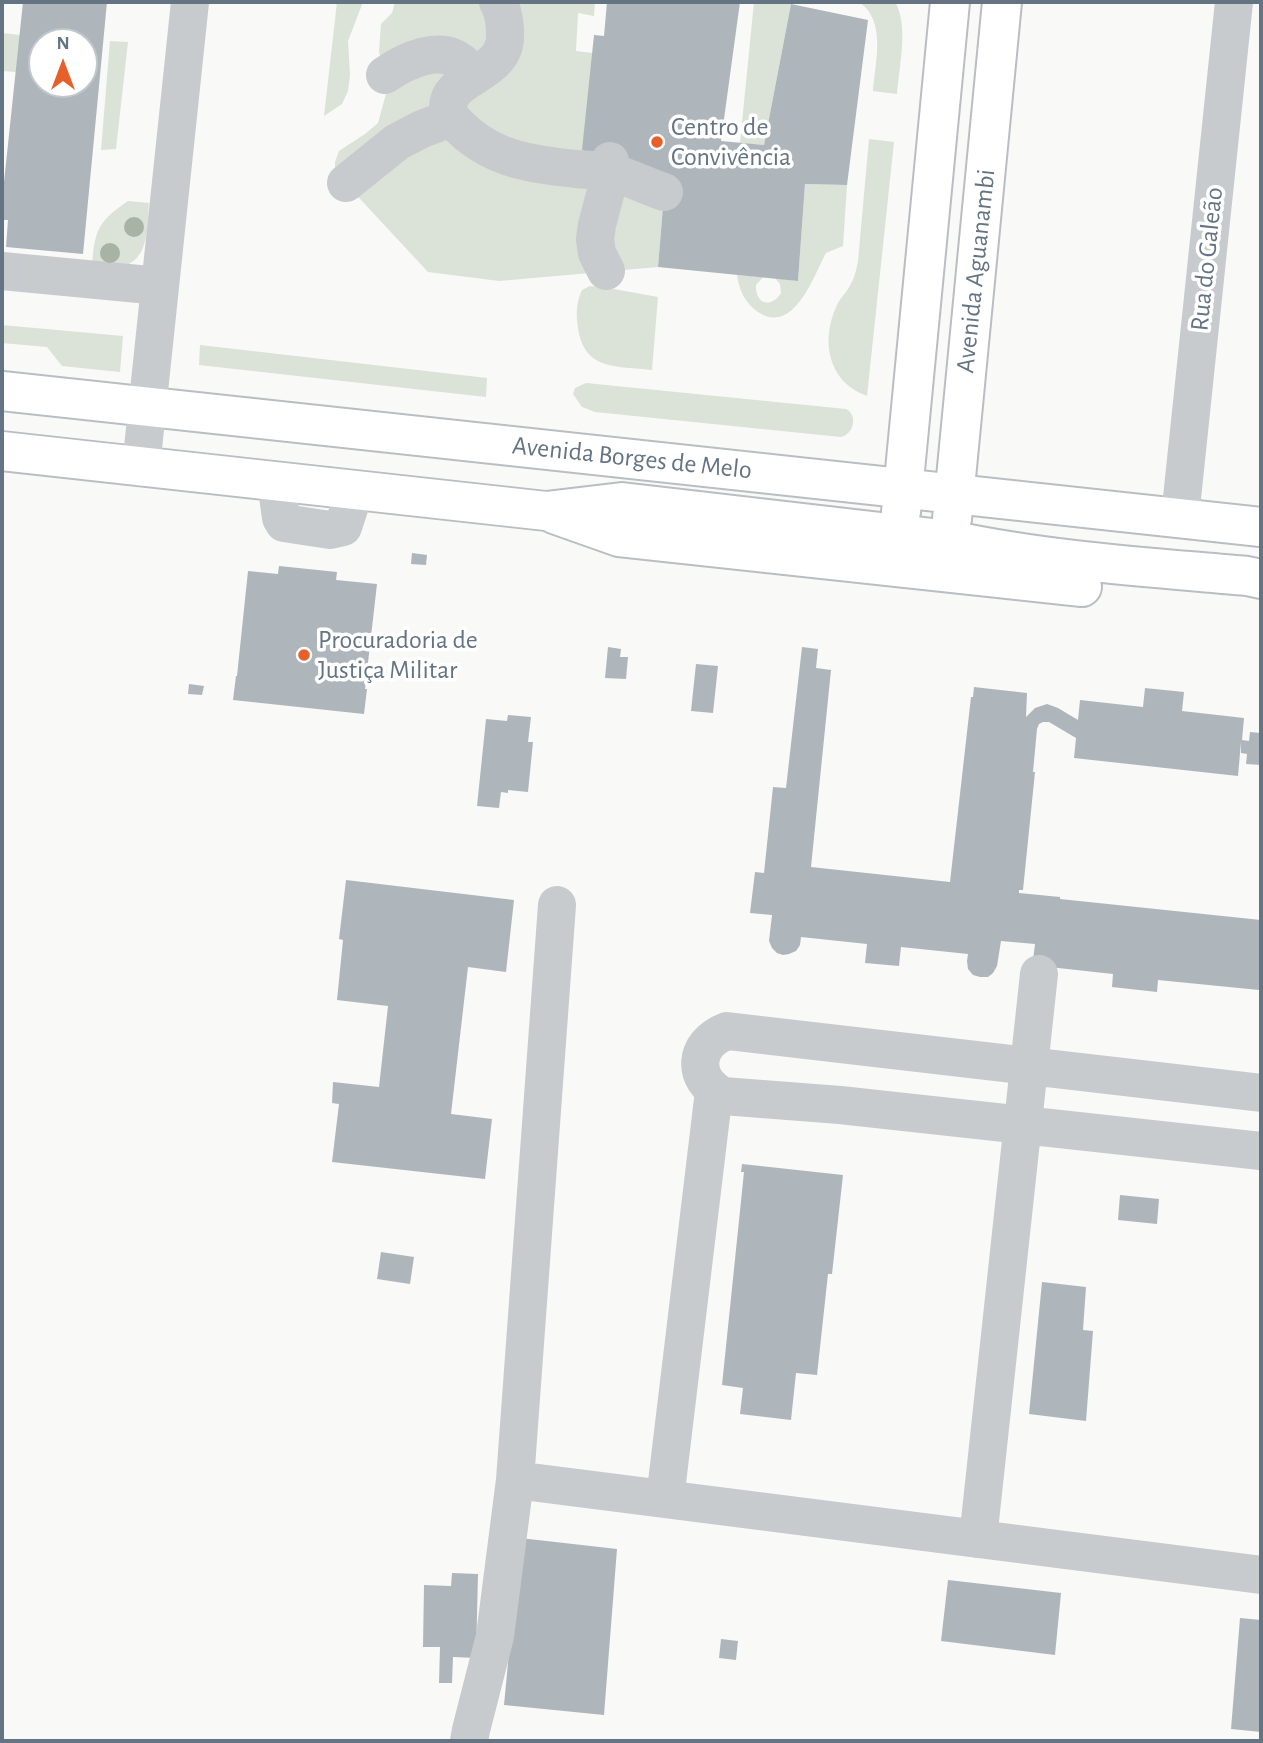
<!DOCTYPE html>
<html>
<head>
<meta charset="utf-8">
<style>
	body { margin:0 }
	#map { position:relative; width:1263px; height:1743px; overflow:hidden; background:#f9f9f7; font-family:"Alegreya Sans",sans-serif }
	canvas { display:block }
	.frame { position:absolute; inset:0; border:4px solid #647483; pointer-events:none }
	.north { position:absolute; left:28px; top:28px; width:70px; height:70px; box-sizing:border-box; background:#fff; border:2px solid #c1c7cd; border-radius:50%; rotate:0deg; font-size:19px; font-weight:700; line-height:28px; text-align:center; color:#647483 }
	.north::after { content:''; display:block; margin:auto; width:24px; height:32px; background:#e75f29; clip-path:polygon(50% 0,100% 100%,50% 72%,0 100%) }
</style>
</head>
<body>
<div id="map">
<canvas width="1263" height="1743"></canvas>
<div class="frame"></div>
<div class="north">N</div>
</div>
<script>
const c = document.querySelector('canvas').getContext('2d');
c.lineJoin = 'round';
function paint(path, color) {
  c.fillStyle = color;
  c.fill(path, 'evenodd');
}
function trace(path, color, width, dash) {
  c.strokeStyle = color;
  c.lineWidth = width;
  c.lineCap = dash ? 'butt' : 'round';
  c.setLineDash(dash || []);
  c.stroke(path);
}
function write(font, color, halo, rows, align = 'center') {
  c.font = font + ' "Alegreya Sans",sans-serif';
  c.lineWidth = 7;
  c.setLineDash([]);
  c.textBaseline = 'middle';
  c.strokeStyle = halo;
  c.fillStyle = color;
  for (const [text, x, y, turn = 0] of rows) {
    c.save();
    c.translate(x, y);
    c.rotate((+turn || 0) * Math.PI / 180);
    c.textAlign = isNaN(turn) ? turn : align;
    if (halo) c.strokeText(text, 0, 0);
    c.fillText(text, 0, 0);
    c.restore();
  }
}
paint(new Path2D(`
	M337,2H363L348,41L350,75L348,91L342,104L324,116Z
	M395,2H595L594,16L578,13L576,51L593,53L665,182L658,267L499,281L428,272L335,172V162L339,151L365,134L378,123L387,90L379,51L381,24L392,13Z
	M754,2H777L791,4L764,145L740,143Z
	M859,2H895C909,25 899,67 897,94L873,91C875,62 887,21 859,2Z
	M2,33L20,35L16,72L2,71Z
	M110,41L128,42L116,149L101,150Z
	M869,139L894,142L867,396C828,382 820,341 837,305C839,300 843,296 846,292C853,282 856,273 858,261Z
	M805,184L847,185L843,246L826,253C814,275 794,336 758,312C745,303 739,290 737,275L763,277L756,285C755,304 771,309 781,293L780,284L775,278L798,281Z
	M128,201L149,203C147,222 150,257 126,265C119,268 101,265 92,265C95,229 98,222 128,201Z
	M590,286L603,287L658,297L652,370C618,366 584,371 578,328C576,314 576,303 582,290Z
	M2,325L123,336L120,372L62,366L47,347L2,343Z
	M200,345L487,378L486,397L199,365Z
	M586,383L846,409C858,415 854,434 841,437L595,412L582,407L573,394L575,388Z`), '#dbe2d8');
paint(new Path2D(`
	M23,2H107L83,254L6,247L8,220H2V201ZM42,42H84V84H42Z
	M607,2H740L721,141L764,145L791,4L868,20L847,185L805,184L798,281L658,267L665,182L582,150L594,35L604,36Z
	M412,553L427,555L426,565L411,564Z
	M279,566L337,572L336,580L377,584L365,689H367L364,714L233,700L236,676H237L248,571L278,574Z
	M608,647L621,649L620,657H628L626,679L605,678Z
	M802,647L818,649L816,668L831,670L811,867L950,882L971,697H973L974,687L1027,693L1026,717L1035,708L1047,704L1058,708L1078,720L1080,700L1143,707L1145,688L1184,692L1182,711L1244,718L1242,740L1249,741L1250,732L1261,733V765L1246,764L1247,754L1241,753V742L1238,776L1074,758L1076,738L1049,722H1043L1039,724L1037,729L1033,772H1035L1023,890H1019V893L1060,897V899L1261,920V972L1259,990L1158,980L1157,992L1112,987L1113,974L1049,967L1033,960L1035,944L1001,941L997,966L993,973L988,977H980L973,975L968,969L967,961L968,954L901,947L899,966L865,963L867,944L801,937L800,945L796,951L789,954L783,955L777,953L772,948L769,941L772,915L750,913L755,872L764,873L773,787L786,788Z
	M696,664L718,666L713,713L691,711Z
	M189,684L204,686L202,695L188,694Z
	M508,715L531,717L528,742H533L528,792L508,790V793L501,792L499,808L477,806L486,719L507,721Z
	M346,880L514,900L506,972L468,967L451,1114L492,1119L485,1179L332,1162L339,1104L332,1103L333,1082L379,1087L388,1006L337,1000L343,940L339,939Z
	M742,1164L843,1175L832,1274H828L817,1375L796,1373L791,1420L740,1414L743,1388L722,1385L744,1172H741Z
	M1120,1195L1159,1199L1157,1224L1118,1220Z
	M381,1252L414,1257L410,1284L377,1279Z
	M1042,1282L1086,1287L1083,1330L1093,1331L1086,1421L1029,1414Z
	M520,1538L617,1549L604,1715L504,1705Z
	M452,1573L478,1574L476,1658L453,1657L452,1683H439L440,1647H423L424,1585L451,1586Z
	M948,1580L1061,1593L1055,1655L941,1641Z
	M1240,1618L1261,1620V1732L1231,1729Z
	M721,1639L738,1641L736,1660L719,1658Z`), '#aeb6bc');
const major = new Path2D(`
	M2,391L1261,527
	M2,451L546,511L622,502L950,540C1048,561 1147,567 1247,576L1261,579
	M901,512L950,2
	M554,514L619,537L1082,587
	M952,519L1002,2`);
trace(major, '#babec2', 42);
trace(new Path2D(`
	M498,2C503,11 505,22 505,33C508,76 446,75 448,109C448,117 457,124 463,130C495,160 535,165 577,169C587,170 598,170 609,172C627,176 646,186 664,192
	M385,75C405,61 440,44 462,63C466,67 469,72 473,76
	M346,183L397,142L422,129L451,118
	M2,271L160,286
	M606,271L597,253L595,239L597,225L607,187L610,161
	M141,467L190,2
	M276,481L281,518L284,523L330,530L343,527L355,490
	M1180,517L1234,2
	M1261,1093L727,1031C693,1044 691,1079 723,1096L840,1105L1261,1151
	M515,1480L1261,1575
	M665,1499L714,1091
	M978,1539L1039,974
	M469,1741L471,1730L495,1636L515,1480L557,905`), '#c7cbce', 38);
trace(major, '#fff', 38);
c.fillStyle = '#a8b3a6';
for (const [x, y] of [
	[134,227],
	[110,253]
]) {
  c.beginPath();
  c.arc(x, y, 10, 0, 2 * Math.PI);
  c.fill();
}
for (const [x, y, r, color] of [
	[657,142,7,"#e75f29"],
	[304,655,7,"#e75f29"]
]) {
  const dot = new Path2D();
  dot.arc(x, y, r, 0, 2 * Math.PI);
  c.fillStyle = color;
  c.fill(dot);
  trace(dot, '#fff', 2.5);
}
write('26px', '#647483', '#fff', [
	["Centro de",671,127],
	["Convivência",671,157],
	["Procuradoria de",318,640],
	["Justiça Militar",318,670]
], 'left');
write('26px', '#647483', '#fff', [
	["Rua do Galeão",1207,259,-84],
	["Avenida Aguanambi",976,271,-84],
	["Avenida Borges de Melo",632,458,6]
]);
</script>
</body>
</html>
